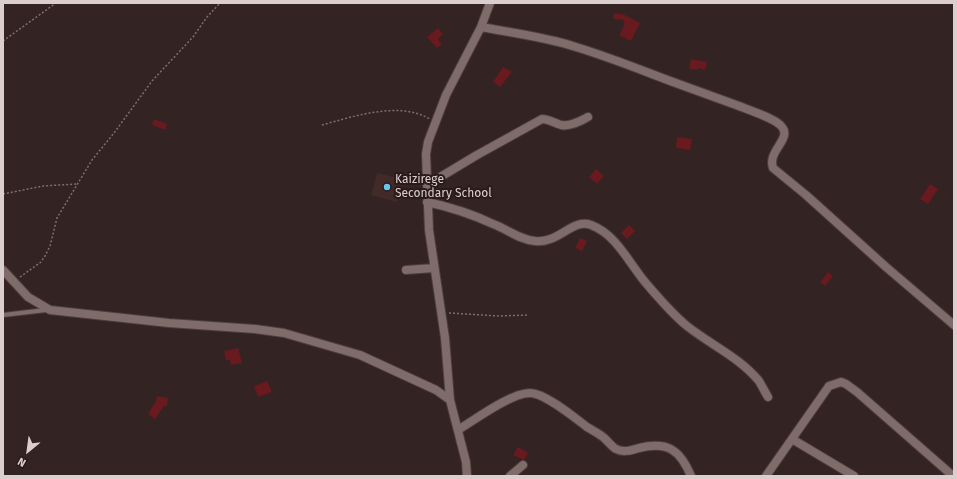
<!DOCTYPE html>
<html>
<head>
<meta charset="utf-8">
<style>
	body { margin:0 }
	#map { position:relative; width:957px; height:479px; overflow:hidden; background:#342323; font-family:"Fira Sans",sans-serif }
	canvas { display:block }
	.frame { position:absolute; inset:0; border:4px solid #dacfce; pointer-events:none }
	.north { position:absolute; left:8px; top:431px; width:40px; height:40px; -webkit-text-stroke:3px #2a1a19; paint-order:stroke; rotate:209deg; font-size:11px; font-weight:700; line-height:16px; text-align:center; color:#dacfce }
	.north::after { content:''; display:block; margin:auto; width:14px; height:18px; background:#dacfce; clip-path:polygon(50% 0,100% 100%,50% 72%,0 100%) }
</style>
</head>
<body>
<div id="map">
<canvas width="957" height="479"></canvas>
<div class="frame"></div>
<div class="north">N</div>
</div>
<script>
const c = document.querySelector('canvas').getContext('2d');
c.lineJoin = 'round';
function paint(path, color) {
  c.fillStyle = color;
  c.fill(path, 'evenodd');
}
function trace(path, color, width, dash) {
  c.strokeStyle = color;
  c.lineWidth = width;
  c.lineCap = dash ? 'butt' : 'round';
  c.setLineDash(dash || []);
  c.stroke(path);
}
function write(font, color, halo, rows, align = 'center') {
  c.font = font + ' "Fira Sans",sans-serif';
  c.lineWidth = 4;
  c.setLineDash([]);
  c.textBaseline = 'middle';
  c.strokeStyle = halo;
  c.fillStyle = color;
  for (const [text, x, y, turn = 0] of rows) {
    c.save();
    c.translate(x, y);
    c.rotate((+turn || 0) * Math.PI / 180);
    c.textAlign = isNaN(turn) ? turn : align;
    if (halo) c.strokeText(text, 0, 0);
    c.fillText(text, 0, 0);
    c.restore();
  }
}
paint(new Path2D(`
	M377,173L402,179L397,202L371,195Z`), '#422a29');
paint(new Path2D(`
	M614,13L623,14L640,23L631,41L619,35L625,24L623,23L624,20L613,19Z
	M438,28L443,34L438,39L442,44L437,48L427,37Z
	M691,59L707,62L705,70L698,68L697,70L689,69Z
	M503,67L512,72L500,87L493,82Z
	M154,119L167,124L165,130L152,125Z
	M677,137L692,139L690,150L676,148Z
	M596,169L604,176L597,184L589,177Z
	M930,184L938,189L928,204L920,199Z
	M629,225L635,231L627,239L621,233Z
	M580,238L587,241L582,251L575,248Z
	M828,272L833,276L825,286L820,282Z
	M238,348L242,363L231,365L230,360H226L224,351Z
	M267,381L272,392L258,397L254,386Z
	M157,396L168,398L167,406H164L155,419L148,414L156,401Z
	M518,447L528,453L524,460L513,455Z`), '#681a1e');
const service = new Path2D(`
	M3,315L46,310`);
const minor = new Path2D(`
	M481,27C513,33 546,37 576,47C609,57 641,70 673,82C695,90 717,98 739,106C749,110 777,119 782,127C792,139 767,151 773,168L806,195L886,267L954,325
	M427,185L477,155L542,119C549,119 554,123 561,125C570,127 580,121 588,117
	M427,202C450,207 472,214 493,224C507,229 520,240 535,241C559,244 572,218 591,225C616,234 629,263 645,282C658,297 671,313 687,326C711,345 739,357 759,381C762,386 765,392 768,397
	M3,270L28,297L50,310L169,323L255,329L284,333L360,355L436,390L450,400
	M406,270L434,268
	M458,430C476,419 511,393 530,393C545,393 575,418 587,427C592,430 598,433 603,437C607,440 611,446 616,449C624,453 632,450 639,448C668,441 680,450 691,476
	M792,439L854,476
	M467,476L466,462L450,400L445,338L429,230L426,154L428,142L446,95L481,27L490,3
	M510,476L523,465
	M766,476L829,386L841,382L846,384L857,392L953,476`);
trace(service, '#4d3f3e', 6);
trace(minor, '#4d3f3e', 10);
trace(new Path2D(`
	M3,41L56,3
	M322,125C355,116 399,101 430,119
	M3,194L43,186L77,184
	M20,277L41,262L45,256L50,246L57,218L92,160L114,133L152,81L193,37L207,17L220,3
	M449,313L499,316L529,315`), '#7e6f6f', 1.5, [2, 2]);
trace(service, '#7f6b6a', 4);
trace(minor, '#7f6b6a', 8);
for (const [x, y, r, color] of [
	[387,187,4,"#69c4f1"]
]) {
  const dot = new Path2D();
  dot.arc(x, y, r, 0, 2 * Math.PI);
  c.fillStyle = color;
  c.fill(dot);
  trace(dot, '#2a1a19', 1.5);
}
write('12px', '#dacfce', '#2a1a19', [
	["Kaizirege",395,180],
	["Secondary School",395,194]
], 'left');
</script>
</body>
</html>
